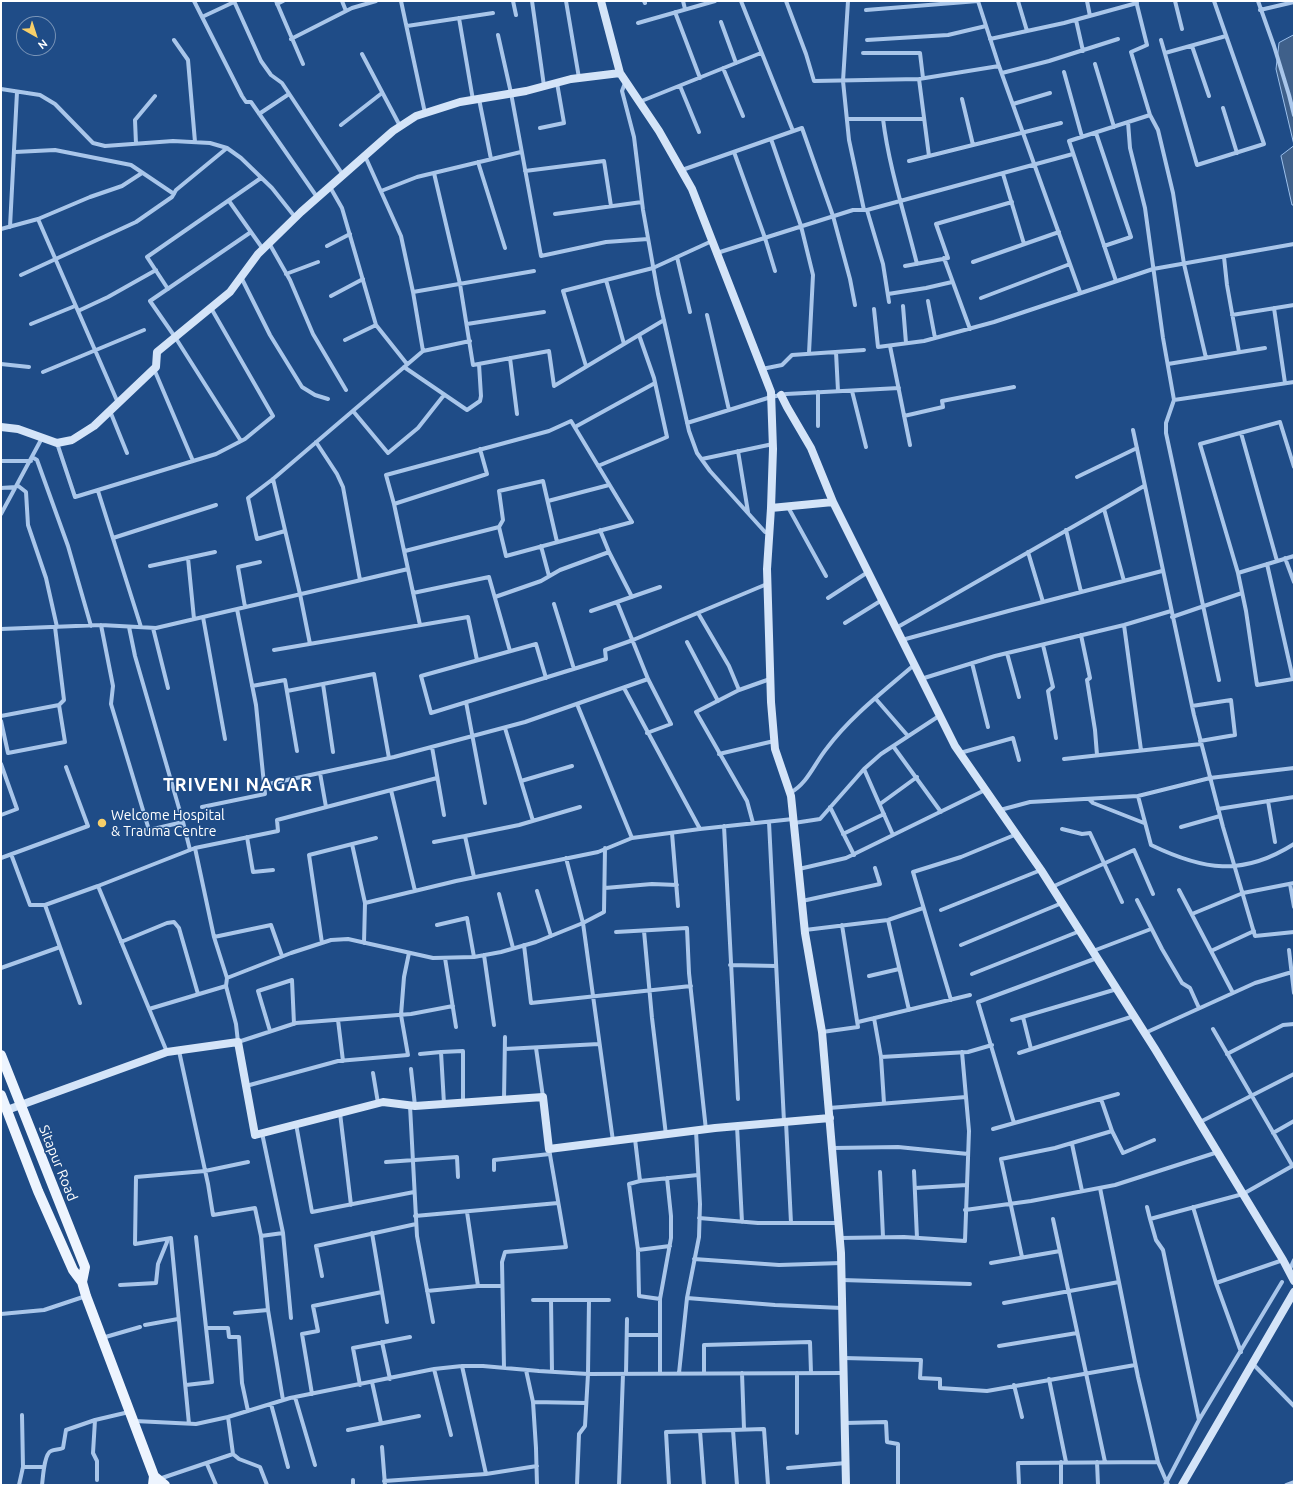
<!DOCTYPE html>
<html>
<head>
<meta charset="utf-8">
<style>
	body { margin:0 }
	#map { position:relative; width:1295px; height:1486px; overflow:hidden; background:#1f4c87; font-family:Ubuntu,sans-serif }
	canvas { display:block }
	.frame { position:absolute; inset:0; border:2px solid #fff; pointer-events:none }
	.north { position:absolute; left:16px; top:16px; width:40px; height:40px; box-sizing:border-box; background:#1f4c87; border:1px solid #7994b7; border-radius:50%; rotate:141deg; font-size:11px; font-weight:700; line-height:16px; text-align:center; color:#fff }
	.north::after { content:''; display:block; margin:auto; width:14px; height:18px; background:#f8cf69; clip-path:polygon(50% 0,100% 100%,50% 72%,0 100%) }
</style>
</head>
<body>
<div id="map">
<canvas width="1295" height="1486"></canvas>
<div class="frame"></div>
<div class="north">N</div>
</div>
<script>
const c = document.querySelector('canvas').getContext('2d');
c.lineJoin = 'round';
function paint(path, color) {
  c.fillStyle = color;
  c.fill(path, 'evenodd');
}
function trace(path, color, width, dash) {
  c.strokeStyle = color;
  c.lineWidth = width;
  c.lineCap = dash ? 'butt' : 'round';
  c.setLineDash(dash || []);
  c.stroke(path);
}
function write(font, color, halo, rows, align = 'center') {
  c.font = font + ' Ubuntu,sans-serif';
  c.lineWidth = 3;
  c.setLineDash([]);
  c.textBaseline = 'middle';
  c.strokeStyle = halo;
  c.fillStyle = color;
  for (const [text, x, y, turn = 0] of rows) {
    c.save();
    c.translate(x, y);
    c.rotate((+turn || 0) * Math.PI / 180);
    c.textAlign = isNaN(turn) ? turn : align;
    if (halo) c.strokeText(text, 0, 0);
    c.fillText(text, 0, 0);
    c.restore();
  }
}
const water = new Path2D(`
	M1294,35V145L1276,69L1279,43Z
	M1294,146V205H1292L1281,156Z`);
paint(water, '#3f608a');
trace(water, '#9dc1ec', 1);
trace(new Path2D(`
	M194,1L242,96L246,102H251L317,197
	M234,1L261,61L271,75L282,83L343,175
	M276,1L303,64
	M342,1L346,11
	M401,1L425,113
	M513,1L516,15
	M532,1L544,86
	M566,1L579,78
	M644,1L645,3
	M683,1L685,9
	M741,1L793,131
	M786,1L806,54L814,81L919,79L999,66
	M848,1L843,81L849,140L864,210
	M1018,1L1027,31
	M1087,1L1090,16
	M1136,1L1147,45L1131,52L1150,115L1158,130L1173,193L1184,264L1206,358
	M1175,1L1182,29
	M1258,1L1274,46L1289,95L1294,115
	M277,4L283,1
	M866,10L978,1L999,66L1080,292
	M1260,10L1294,2
	M675,12L700,78
	M202,17L234,2
	M459,18L473,100
	M1076,20L1083,51
	M721,22L736,63
	M638,23L715,1
	M407,26L493,13
	M498,35L511,93L541,256L606,242L648,239
	M291,39L352,8L376,1
	M990,39L1064,23L1137,3
	M174,40L188,60L195,142
	M867,40L948,35L986,26
	M1161,40L1197,165L1264,144L1214,1
	M1192,46L1209,96
	M863,53H920L923,78
	M1165,53L1226,36
	M362,54L400,126
	M1095,64L1114,127
	M723,68L743,116
	M1064,72L1082,137
	M1002,73L1049,61L1118,39
	M919,79L929,156
	M625,83L622,91L634,137L643,210L658,294L689,431L697,453L710,471L765,532L769,531
	M680,86L699,132
	M1,89L40,95L55,104L93,143L105,146L173,141L210,143L227,148L241,158L272,188L295,217
	M479,99L491,159
	M962,99L973,145
	M639,102L761,53
	M1013,104L1050,93
	M1223,108L1237,153
	M259,114L289,94
	M847,119H924
	M883,119C889,168 905,215 917,264
	M1128,122L1130,148L1145,208L1163,338L1174,400L1166,423V433L1219,680
	M341,125L382,93
	M540,128L564,123L557,83
	M1096,133L1131,237L1104,246
	M771,139L801,226L813,275L809,353
	M136,144L135,120L155,96
	M15,152L55,150L131,165L174,194
	M734,152L765,238L775,271
	M365,156L401,236L413,292L423,351
	M909,161L1061,123
	M478,162L505,248
	M682,170L802,128L833,216L850,279L855,305
	M525,171L604,161L611,206
	M434,173L460,284L473,365L549,351L554,386L664,320
	M1003,174L1024,244
	M330,187L342,208L376,325L407,364
	M381,191L417,177L521,152
	M229,201L263,249
	M867,210L883,264L889,302
	M555,214L642,202
	M38,219L118,403
	M10,227L17,92
	M1,229L38,219L90,197L122,186L142,173
	M269,243L290,280L313,334L346,390
	M327,246L350,234
	M717,253L853,210H867L1073,154
	M677,257L690,312
	M1224,257L1227,285L1239,352
	M944,258L970,329
	M973,262L1059,232
	M905,266L948,258L936,224L1012,202
	M286,274L318,262
	M21,275L136,222L172,197L176,190L227,148
	M241,277L270,335L302,387L315,395L328,399
	M606,280L624,344
	M1116,281L1069,141L1150,115
	M168,289L147,257L261,178
	M413,292L534,271
	M888,294L926,288L952,282
	M331,296L363,279
	M981,298L1070,264
	M928,301L935,338
	M903,306L906,343
	M1274,308L1285,383
	M874,309L878,347L924,341L994,322L1153,269L1294,244
	M78,311L108,297L156,270
	M707,315L729,410
	M1232,315L1294,305
	M31,324L75,306
	M467,324L544,312
	M345,340L376,325
	M890,346L910,445
	M836,352L838,391
	M510,358L517,414
	M1,364L29,367
	M1168,364L1265,348
	M586,366L563,291L653,268L712,241
	M404,367L467,410L480,401L481,396L479,364
	M154,369L193,461
	M762,369L782,365L792,355L864,350
	M43,372L144,330
	M852,391L866,447
	M818,392V426
	M1174,400L1294,382
	M110,411L127,453
	M353,411L388,453L418,428L444,395
	M904,416L943,407L942,401L1014,387
	M687,423L771,397L786,394L899,388
	M575,427L655,383
	M1133,430L1194,715L1223,827L1255,936L1294,932
	M1241,433L1277,561
	M241,441L175,337L150,301L251,232
	M316,442L337,474L343,487L360,580
	M57,443L75,497L216,454L245,439L273,416L211,308
	M738,451L748,512
	M32,457L37,460L68,546L91,626
	M702,459L773,444
	M1,461H31
	M598,466L667,437L654,378L639,335
	M1077,477L1137,448
	M273,479L300,594L310,644
	M17,485L26,492L28,525L46,578L57,627
	M1,488L16,487
	M98,491L141,627
	M548,501L609,485
	M394,504L487,474L480,449
	M788,507L826,576
	M1104,509L1124,581
	M1,514L42,438
	M600,530L609,552L632,597
	M1066,530L1081,592
	M285,531L257,539L248,498L273,479L423,351L470,341
	M113,538L216,505
	M541,546L549,576
	M405,551L499,527L503,520L499,491L543,481L557,542
	M1028,552L1043,602
	M188,558L194,619
	M1285,558L1294,582
	M1267,564L1275,599L1293,679H1294
	M150,566L215,552
	M1238,573L1294,556
	M413,593L489,577L510,651
	M495,597L541,581L560,570L609,552
	M828,598L868,572
	M617,602L648,679L671,724L647,733
	M554,604L574,669
	M245,607L238,567L260,562
	M591,611L660,587
	M698,613L729,666L739,690
	M203,617L225,739
	M1172,617L1242,593
	M845,623L882,600
	M101,625L113,686L111,704L149,830L183,822L190,850
	M420,625L394,504L386,475L549,431L571,421L632,522L506,556L499,527
	M1124,625L1141,750
	M129,627L135,656L183,822
	M153,628L168,688
	M896,628L1144,486
	M1,629L101,625L156,628L408,569
	M1081,635L1090,678L1087,680L1095,730L1097,755
	M902,640L1012,610L1162,571
	M687,642L718,701
	M1043,645L1053,687L1048,691L1056,738
	M274,650L468,617L477,660
	M1007,653L1019,697
	M972,663L988,727
	M546,678L536,644L421,676L431,713L606,659L605,650L633,640L767,584
	M921,679L995,656L1124,625L1171,611
	M1293,679L1257,685L1246,611L1238,573L1200,444L1280,422L1294,467
	M323,684L333,752
	M252,686L285,680L297,751
	M624,688L700,829
	M287,691L374,674L389,758
	M875,698L908,736
	M466,702L485,803
	M577,704L632,838
	M1192,706L1231,700L1235,735L1200,741
	M1,716L59,705L64,700L55,627
	M1,721L8,753L65,742L59,705
	M505,728L533,821
	M893,746L941,812
	M432,747L444,815
	M960,753L1013,738L1019,760
	M719,754L774,741
	M1064,759L1201,744
	M1,764L17,809L1,815
	M864,769L893,835
	M320,773L326,807
	M521,781L572,766
	M264,785L394,757L525,722L648,679
	M391,790L415,891
	M790,793C808,783 814,764 827,748C851,716 884,691 914,665
	M1138,796L1151,845C1203,870 1242,877 1294,844
	M1089,799L1093,803L1144,823
	M1268,801L1275,842
	M880,804L917,777
	M202,807L265,794L256,705L237,609
	M830,807L854,855
	M1218,809L1294,797
	M1000,810L1030,802L1138,796L1210,778L1294,768
	M769,822L784,1122
	M753,823L747,801L696,712L739,690L770,679
	M794,823L820,819L864,769L881,754L939,716
	M724,826L738,1099
	M1181,827L1220,816
	M1062,829L1082,834L1090,833L1122,902
	M672,833L678,906
	M843,834L884,814
	M247,837L253,872L273,870
	M434,842L465,836
	M352,844L365,903L364,943
	M195,848L214,937L227,978L226,986L236,1024L238,1042L296,1023L411,1014L453,1006
	M11,854L30,905H45
	M1,858L88,826L66,767
	M566,858L583,923L613,1141
	M799,869L846,858L985,790
	M474,877L465,836L519,825L580,807
	M1290,884L1294,907
	M98,886L167,1052
	M1052,887L1134,850L1153,894
	M605,888L652,884L677,885
	M1179,890L1233,993
	M537,891L551,936
	M499,894L513,948
	M1137,900L1162,949L1182,983L1190,988L1199,1008
	M802,901L880,884L875,868
	M365,903L456,881L598,852L632,838L700,829L793,819
	M941,910L1041,870
	M1192,914L1243,893L1294,883
	M888,920L909,1010
	M437,925L467,918L474,957
	M805,930L888,920L923,908
	M644,931L652,1018L666,1135
	M616,932L687,928L689,973L706,1130
	M214,937L271,925L282,956
	M121,942L167,923L174,922L179,928L198,994
	M322,943L309,855L376,838
	M524,945L531,1003L691,986
	M961,945L1062,903
	M1289,950L1294,993
	M1093,951L1151,929
	M1211,951L1254,931
	M484,955L494,1025
	M445,958L456,1027
	M730,965L776,966
	M1,968L60,947
	M972,974L1080,931
	M869,976L899,969
	M227,978L291,953L331,940L348,939L433,958L474,957L501,952L536,942L583,923L604,912L605,848
	M951,1000L913,872L961,857L1017,834
	M80,1003L45,905L98,886L195,848L278,831L277,820L437,778
	M149,1009L226,986
	M1023,1017L1031,1049
	M874,1018L881,1057L884,1103
	M338,1020L343,1061
	M1012,1020L1117,989
	M858,1022L970,995
	M1213,1029L1292,1165
	M270,1031L258,991L292,980L294,1024
	M822,1032L858,1027L842,925
	M1145,1033L1255,983L1292,972
	M536,1048L543,1097
	M505,1049L599,1044
	M179,1051L208,1184L213,1215L255,1208L261,1236L268,1310L283,1400
	M1019,1053L1134,1016
	M420,1054L441,1052
	M1227,1054L1283,1025L1294,1024
	M881,1057L968,1052L992,1045
	M411,1069L415,1106
	M373,1073L378,1103
	M246,1086L338,1061L408,1055L401,1015L404,977L409,953
	M504,1099L505,1037
	M1101,1099L1112,1131L1123,1153L1154,1140
	M444,1104L441,1052L463,1051V1102
	M410,1106L417,1236L433,1322
	M829,1108L966,1097
	M340,1113L351,1205
	M786,1122L791,1223
	M1200,1122L1294,1074
	M1014,1123L978,1002L1097,958
	M296,1124L312,1212L414,1192
	M737,1126L742,1222
	M993,1129L1118,1094
	M262,1133L283,1233L291,1318
	M1273,1133L1294,1121
	M635,1139L640,1181
	M1072,1144L1082,1191
	M833,1148L898,1147L968,1154
	M386,1162L457,1157L458,1177
	M494,1170V1160L550,1154
	M914,1171L917,1238
	M880,1172L883,1237
	M915,1188L967,1185
	M1100,1188L1138,1377L1158,1462
	M1147,1207L1150,1219
	M1193,1207L1216,1283L1241,1352
	M965,1210L1031,1201L1115,1185L1218,1152
	M467,1212L478,1286
	M415,1216L558,1203
	M699,1218L758,1223H839
	M1053,1219L1105,1462
	M372,1233L387,1322
	M261,1236L283,1233
	M840,1238L904,1237L965,1241L969,1131L962,1052
	M638,1250L670,1246
	M1022,1257L1001,1159L1055,1148L1112,1131
	M694,1259L779,1265L841,1263
	M991,1263L1060,1251
	M1289,1271L1294,1260
	M322,1276L316,1246L416,1224
	M842,1280L970,1284
	M1216,1283L1283,1260
	M120,1285L156,1283L158,1264L167,1242V1239
	M427,1291L478,1286H502
	M687,1298L775,1305L842,1308
	M660,1299L639,1296L638,1250L629,1184L640,1181L698,1175
	M533,1300H609
	M551,1300L552,1372
	M1004,1303L1119,1282
	M235,1313L268,1310
	M1,1314L44,1310L86,1296
	M145,1325L178,1319
	M206,1328H228L229,1337H239L242,1383L248,1411
	M627,1335H660
	M102,1338L140,1327
	M382,1342L390,1379
	M999,1346L1077,1333
	M844,1358L921,1360L920,1378L940,1379V1388L987,1391L1135,1365
	M1253,1364L1294,1406
	M462,1366L486,1474
	M504,1368L502,1262L505,1252L566,1247L549,1149
	M434,1369L451,1435
	M526,1370L533,1402L536,1448L537,1485
	M660,1373V1299L671,1238V1216L667,1178
	M679,1373L687,1298L699,1237L700,1204L696,1131
	M704,1373V1345L810,1342L811,1373
	M742,1373L744,1429
	M797,1373V1433
	M626,1374L627,1319
	M1049,1379L1066,1462
	M372,1382L381,1423
	M186,1385L212,1382L196,1237
	M360,1385L353,1348L410,1337
	M1014,1385L1022,1417
	M312,1394L302,1334L318,1331L313,1306L382,1292
	M295,1397L315,1465
	M533,1402L586,1403
	M271,1404L288,1467
	M95,1420L93,1453L97,1461V1480
	M1199,1420L1163,1250L1156,1240L1150,1219L1243,1194L1294,1165
	M135,1421L196,1424L228,1417
	M845,1423L886,1422L887,1442L898,1444V1485
	M189,1424L171,1238L135,1244L136,1177L205,1171L248,1162
	M348,1430L419,1416
	M733,1430L737,1485
	M700,1431L704,1485
	M382,1447L385,1485
	M233,1454L239,1459L260,1467L267,1485
	M1097,1462L1098,1485
	M207,1464L216,1485
	M23,1467H44
	M788,1468L846,1463
	M159,1479L233,1454L228,1417L290,1398L434,1369L462,1366H483L539,1371L588,1374L844,1373
	M353,1480V1485
	M384,1481L486,1474L537,1466
	M19,1485L23,1467L22,1415
	M42,1485C43,1478 44,1454 51,1451C55,1449 59,1450 63,1448L66,1430L95,1420L129,1412
	M577,1485L579,1434L585,1426L588,1374L589,1300
	M619,1485L623,1374
	M669,1485L666,1432L764,1429L768,1485
	M1019,1485L1018,1463L1158,1462L1168,1485
	M1061,1485V1462
	M1165,1485L1199,1420L1282,1282
	M1286,1485L1294,1482`), '#a9c6ea', 4);
trace(new Path2D(`
	M601,1L620,73L659,131L692,189L771,392L773,449L771,508L767,569L771,702L775,749L791,796L805,933L822,1032L841,1253L846,1485
	M781,395L787,407L811,448L833,502
	M1,427L18,429L57,443L72,440L94,426L156,367L157,352L230,292L258,254L301,212L393,131L416,116L460,102L526,91L571,79L620,73
	M771,508L833,502L955,746L1041,870L1155,1049L1283,1260L1294,1281
	M7,1110L167,1052L238,1042L255,1135L383,1102L415,1106L543,1097L549,1149L715,1128L830,1118
	M1182,1485L1294,1292`), '#d4e4f8', 8);
trace(new Path2D(`
	M1,1055L85,1267L82,1282
	M1,1095L38,1191L73,1270L82,1282L86,1296L154,1476L153,1485
	M154,1476L165,1485`), '#edf4fe', 10);
for (const [x, y, r, color] of [
	[102,823,5,"#f8cf69"]
]) {
  const dot = new Path2D();
  dot.arc(x, y, r, 0, 2 * Math.PI);
  c.fillStyle = color;
  c.fill(dot);
  trace(dot, '#1f4c87', 1.5);
}
write('14px', '#fff', '#1f4c87', [
	["Welcome Hospital",111,815],
	["& Trauma Centre",111,831]
], 'left');
write('14px', '#fff', '#1f4c87', [
	["Sitapur Road",58,1163,68]
]);
c.letterSpacing = '1px';
write('bold 18px', '#fff', '#1f4c87', [
	["TRIVENI NAGAR",238,785]
]);
c.letterSpacing = '0px';
</script>
</body>
</html>
